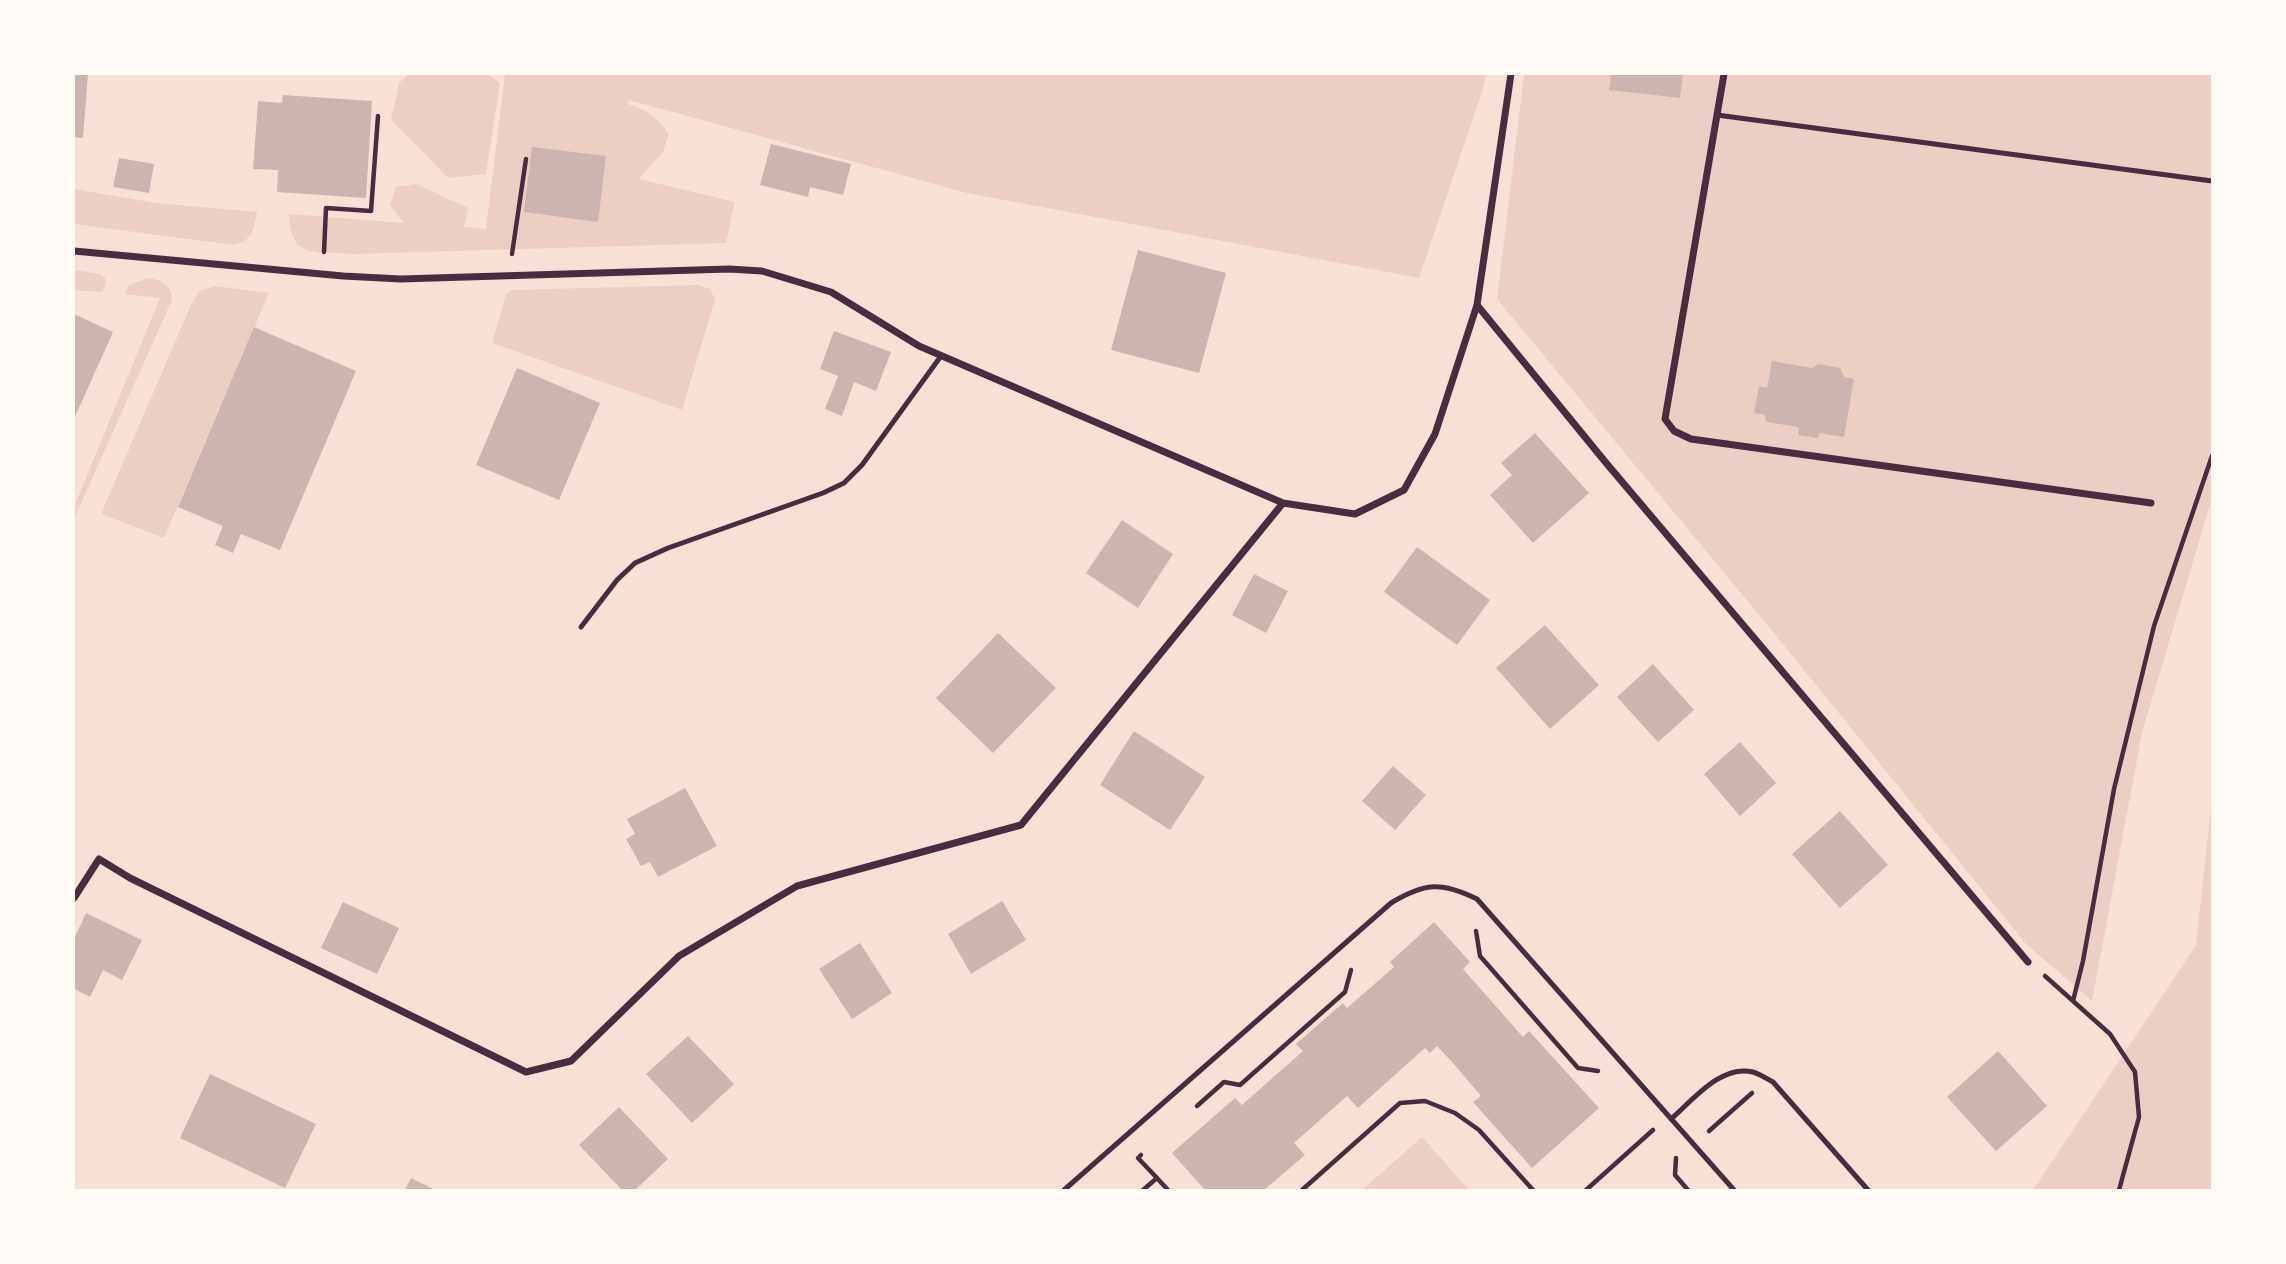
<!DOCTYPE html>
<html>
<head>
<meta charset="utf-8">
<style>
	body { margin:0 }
	#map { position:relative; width:2286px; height:1264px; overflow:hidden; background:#f7e1d7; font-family:"Work Sans",sans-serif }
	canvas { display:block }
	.frame { position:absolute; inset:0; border:75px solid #fffaf5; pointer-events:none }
</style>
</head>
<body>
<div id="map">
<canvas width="2286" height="1264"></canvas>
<div class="frame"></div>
</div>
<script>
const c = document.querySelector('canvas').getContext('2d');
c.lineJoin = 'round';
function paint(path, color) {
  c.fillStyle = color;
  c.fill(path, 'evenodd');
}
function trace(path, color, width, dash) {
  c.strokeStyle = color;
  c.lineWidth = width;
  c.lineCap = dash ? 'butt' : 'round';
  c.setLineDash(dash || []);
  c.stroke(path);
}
paint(new Path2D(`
	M409,74H488L500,83L486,174L448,178L391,120L399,83Z
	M505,74H1486L1483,89L1419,278L967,193L629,100L628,104C649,111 657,117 669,134L663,152L639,179L735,202L726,243L353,254C316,251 290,260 289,214L404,223L390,205L396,187L416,184L468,208L464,227L486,229Z
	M1524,74H2212V498L2142,733L2092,1001L2026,944L1774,633L1497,299Z
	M74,189L156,203L257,212C254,228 253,241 234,245L74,224Z
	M74,270L100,274L105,278L106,284L102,292L74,290Z
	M147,278C162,280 171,284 172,300L74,519V507L160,298L125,294L128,286Z
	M698,285L710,289L715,299L682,410L492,343L506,294L512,290Z
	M215,286L269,293L164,538L101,514L190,307L199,291Z
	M2212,797V1190H2033L2196,945Z
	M1422,1137L1469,1190H1362Z`), '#ebcfc5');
paint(new Path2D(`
	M74,74H88L83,138L74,137Z
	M1611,74H1683L1680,98L1609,90Z
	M283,95L372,101L366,198L277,192L278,170L253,169L258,101L282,103Z
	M771,144L851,164L843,195L810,187L808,197L760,185Z
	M532,147L606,156L598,222L524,212Z
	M119,158L154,164L149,193L113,187Z
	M1138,250L1226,273L1199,373L1111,350Z
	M74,314L113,332L74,419Z
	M254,327L356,371L280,550L241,534L233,553L215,545L223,526L178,507Z
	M834,331L891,352L876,391L854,382L842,416L825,409L838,376L820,369Z
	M1772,361L1812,368L1818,364L1840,368L1844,377L1854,379L1844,437L1819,433L1818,438L1798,435L1799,427L1766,422L1765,415L1754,413L1759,386L1767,388Z
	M517,368L600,403L559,500L476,465Z
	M1535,433L1589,493L1533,543L1490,495L1512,475L1501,463Z
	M1122,520L1173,554L1138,608L1086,573Z
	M1417,547L1490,600L1457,645L1384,592Z
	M1254,574L1288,591L1266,633L1232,615Z
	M1545,625L1599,685L1550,729L1496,668Z
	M998,633L1056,688L993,753L936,698Z
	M1653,664L1694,710L1658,742L1617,697Z
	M1134,731L1205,777L1170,830L1100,785Z
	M1740,742L1776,783L1740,816L1704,774Z
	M1393,766L1426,795L1395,830L1362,801Z
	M685,788L717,846L658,877L650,862L641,866L626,839L635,834L627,819Z
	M1840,811L1888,865L1840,908L1792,854Z
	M1002,901L1026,940L971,974L948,934Z
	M343,902L399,928L377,974L321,948Z
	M86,913L142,940L122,980L103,970L90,997L74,989V939Z
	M1434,922L1470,962L1463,969L1523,1037L1529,1031L1599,1108L1532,1168L1473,1102L1481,1096L1453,1063L1437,1046L1430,1053L1425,1048L1358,1108L1347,1096L1294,1143L1305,1155L1264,1190H1205L1172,1153L1235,1098L1242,1105L1303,1051L1296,1044L1343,1003L1347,1008L1394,967L1390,962Z
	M860,943L892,993L852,1019L819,969Z
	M688,1036L734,1084L692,1123L646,1074Z
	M1998,1051L2047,1106L1996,1151L1947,1097Z
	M210,1074L316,1124L285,1188L180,1138Z
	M619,1107L668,1159L635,1190H622L579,1145Z
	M411,1178L435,1190H405Z`), '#ccb4b1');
trace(new Path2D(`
	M324,252L326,208L371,211L378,116
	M512,254L526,159
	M1476,931L1480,956L1578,1068L1598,1071
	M2045,976L2110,1034L2135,1072L2139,1117L2119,1190
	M2073,1001L2083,961L2114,789L2154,626L2212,456
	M1197,1106L1224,1082L1240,1085L1345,992L1351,970
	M1709,1131L1752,1093
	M1141,1155L1138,1158L1157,1178
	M1676,1158L1675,1175L1688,1190
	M1143,1190L1157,1178L1168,1190
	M1302,1190L1400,1103L1425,1101L1455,1113L1479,1130L1533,1190
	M1586,1190L1653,1130`), '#4a2c40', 4.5);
trace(new Path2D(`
	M1717,115L2212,181
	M581,627L617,580L635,563L668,548L823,493L844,483L862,465L941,356
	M1671,1119C1693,1100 1721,1064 1753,1072C1760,1074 1767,1079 1773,1082L1868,1190
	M1064,1190L1391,903C1424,883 1441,881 1477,899L1734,1190`), '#4a2c40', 5);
trace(new Path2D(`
	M1724,74L1665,419L1674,431L1691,439L2151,503
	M74,251L343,276L401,279L729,269L762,271L831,292L919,346L1283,503L1355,514L1404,490L1435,434L1477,305L1511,74
	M1477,305L1607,464L2028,962
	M74,898L99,859L130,878L526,1072L571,1061L679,956L797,886L1021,825L1283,503`), '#4a2c40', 7);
</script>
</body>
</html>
